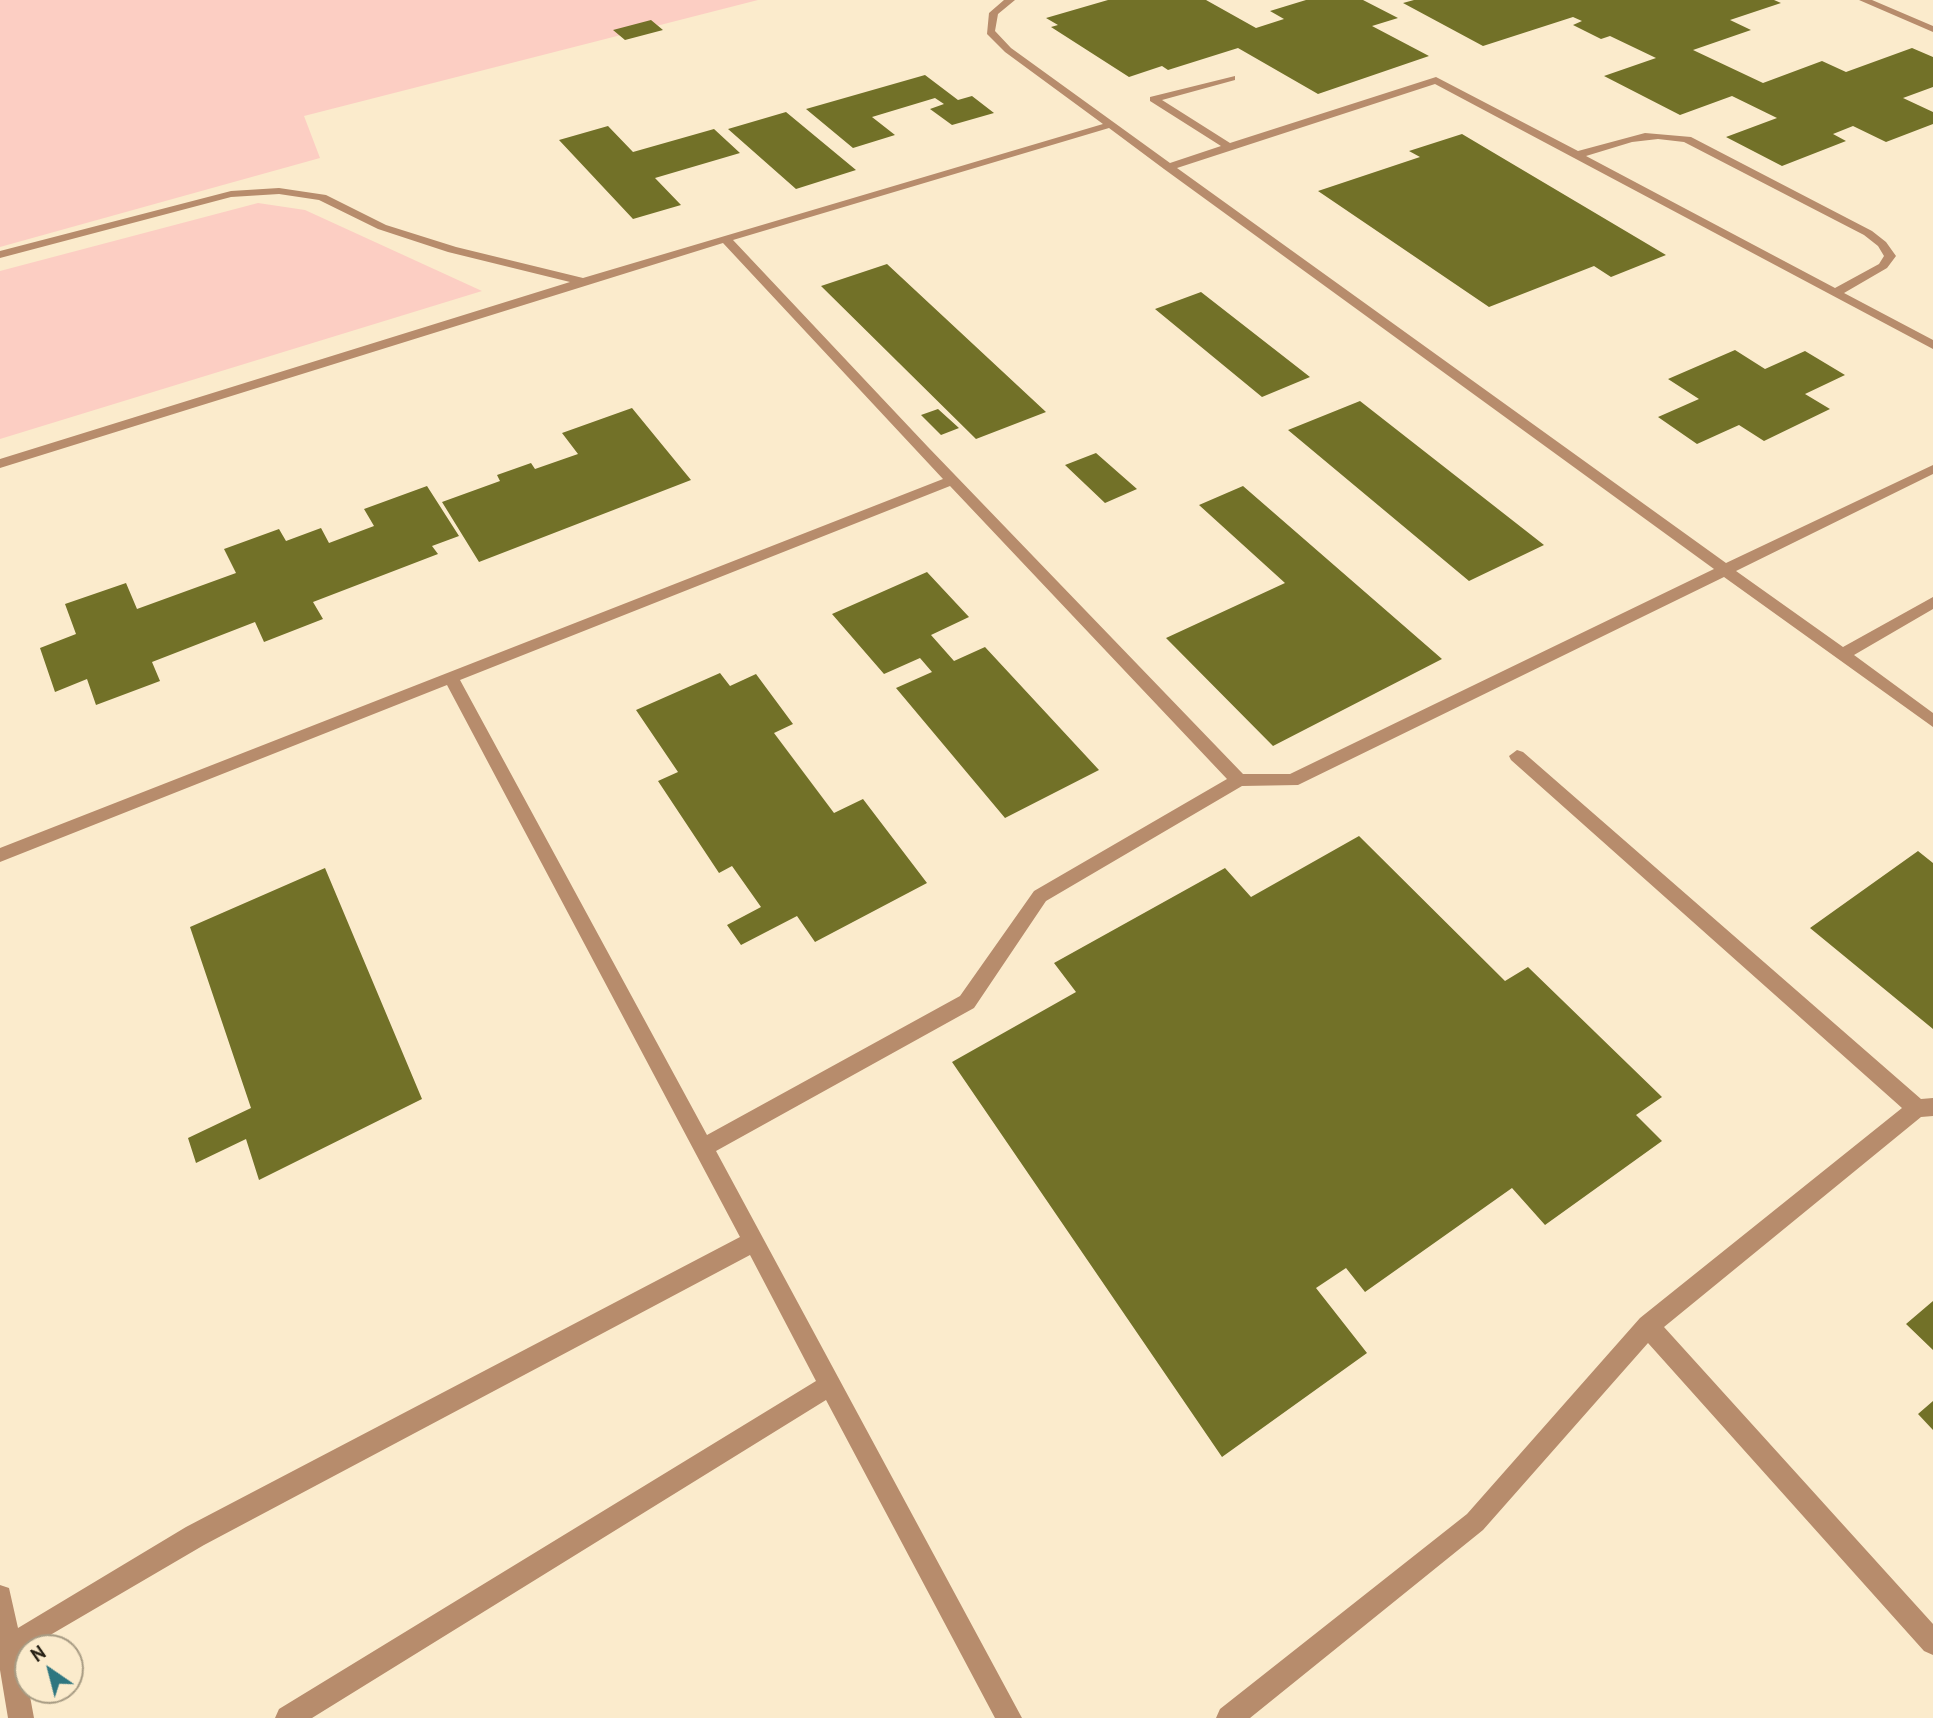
<!DOCTYPE html>
<html>
<head>
<meta charset="utf-8">
<style>
	body { margin:0 }
	#map { position:relative; width:1933px; height:1718px; overflow:hidden; background:#fbebcc; font-family:"PT Sans",sans-serif }
	canvas { display:block }
	.north { position:absolute; left:14px; top:1634px; width:70px; height:70px; box-sizing:border-box; background:#fbebcc; border:2px solid #a79b83; border-radius:50%; rotate:325deg; font-size:19px; font-weight:700; line-height:28px; text-align:center; color:#282216 }
	.north::after { content:''; display:block; margin:auto; width:24px; height:32px; background:#2e7680; clip-path:polygon(50% 0,100% 100%,50% 72%,0 100%) }
</style>
</head>
<body>
<div id="map">
<canvas width="1933" height="1718"></canvas>
<div class="north">N</div>
</div>
<script>
const c = document.querySelector('canvas').getContext('2d');
c.lineJoin = 'round';
function paint(path, color) {
  c.fillStyle = color;
  c.fill(path, 'evenodd');
}
paint(new Path2D(`
	M0,0H758L304,116L320,158L0,247Z
	M258,203L305,210L482,291L0,439V271Z`), '#fccec3');
paint(new Path2D(`
	M1108,0H1206L1256,28L1284,19L1270,11L1306,0H1363L1398,18L1372,26L1429,56L1318,94L1238,48L1168,70L1162,66L1129,77L1051,27L1058,25L1046,18Z
	M1414,0H1774L1781,3L1730,20L1751,30L1693,50L1763,83L1822,61L1846,72L1912,48L1933,57V87L1903,98L1933,112V124L1886,142L1853,126L1833,134L1846,141L1782,166L1726,137L1777,118L1732,96L1680,115L1604,76L1656,58L1610,36L1601,39L1573,25L1582,21L1573,17L1483,46L1403,3Z
	M651,20L663,30L625,40L613,30Z
	M925,75L958,100L972,96L994,113L952,125L930,109L944,104L935,98L872,117L895,135L853,148L806,109Z
	M786,112L856,170L796,189L728,129Z
	M608,126L633,152L714,129L740,153L655,178L681,205L633,219L559,140Z
	M1462,134L1666,255L1611,277L1594,266L1489,307L1318,191L1420,157L1409,151Z
	M887,264L1046,412L976,439L821,286Z
	M1201,292L1310,377L1262,397L1155,309Z
	M1735,350L1765,369L1805,351L1845,375L1805,394L1830,409L1764,441L1739,425L1697,444L1658,417L1699,399L1668,379Z
	M1360,401L1544,545L1469,581L1288,430Z
	M632,408L691,480L479,562L442,502L500,481L497,475L531,463L535,469L578,454L562,433Z
	M938,409L959,428L941,435L921,415Z
	M1096,453L1137,489L1105,503L1065,465Z
	M427,486L459,536L432,546L438,554L313,602L323,619L264,642L255,622L152,662L160,681L96,705L87,679L55,692L40,648L76,634L65,604L126,583L137,609L236,573L224,549L279,529L286,541L321,528L329,543L374,526L364,509Z
	M1243,486L1442,659L1273,746L1166,638L1285,583L1199,505Z
	M927,572L969,617L931,635L954,661L985,647L1099,770L1005,818L896,688L932,672L920,658L884,674L832,614Z
	M720,673L730,686L756,674L793,724L774,733L834,813L863,799L927,883L815,942L797,916L741,945L727,925L761,907L732,866L719,873L658,781L678,772L636,710Z
	M1359,836L1505,981L1528,967L1662,1097L1636,1115L1662,1141L1545,1225L1512,1188L1365,1292L1346,1268L1316,1288L1367,1353L1222,1457L952,1062L1076,992L1054,963L1225,868L1251,897Z
	M1918,851L1933,863V1029L1810,928Z
	M325,868L422,1099L259,1180L246,1139L196,1163L188,1138L251,1108L190,927Z
	M1933,1301V1350L1906,1324Z
	M1933,1401V1430L1918,1414Z`), '#727128');
paint(new Path2D(`
	M1004,0H1015L998,14L995,31L1011,48L1170,163L1221,146L1150,101V97L1235,76V80L1162,100L1230,143L1436,77L1578,151L1645,133L1691,137L1872,231L1886,242L1896,256L1887,268L1844,293L1933,340V349L1435,84L1177,168L1726,563L1933,465V474L1736,571L1843,647L1933,597V609L1854,655L1933,713V727L1724,577L1298,785L1242,786L1046,901L974,1008L716,1151L1022,1718H995L826,1400L312,1718H275L279,1709L816,1381L750,1255L204,1545L28,1648L22,1653L34,1718H8L0,1670V1585L9,1588L18,1628L186,1527L740,1237L447,685L0,862V848L943,479L723,243L0,468V459L570,282L448,252L378,229L319,200L279,194L231,197L0,258V251L231,191L279,188L326,195L386,225L456,247L583,278L1103,124L1005,52L987,34L989,13ZM1109,128L1164,169L1714,569L1290,774H1243L928,447L733,240ZM1658,139L1684,142L1864,235L1878,246L1884,256L1879,264L1835,288L1586,156L1632,142ZM950,486L1227,779L1034,891L960,996L707,1135L460,680Z
	M1859,0H1872L1933,26V32Z
	M1517,750L1523,752L1921,1099L1933,1098V1116L1921,1117L1664,1327L1933,1624V1655L1924,1651L1648,1343L1483,1530L1250,1718H1216L1220,1709L1467,1514L1640,1318L1902,1108L1511,760L1509,756Z`), '#b78c6c');
</script>
</body>
</html>
